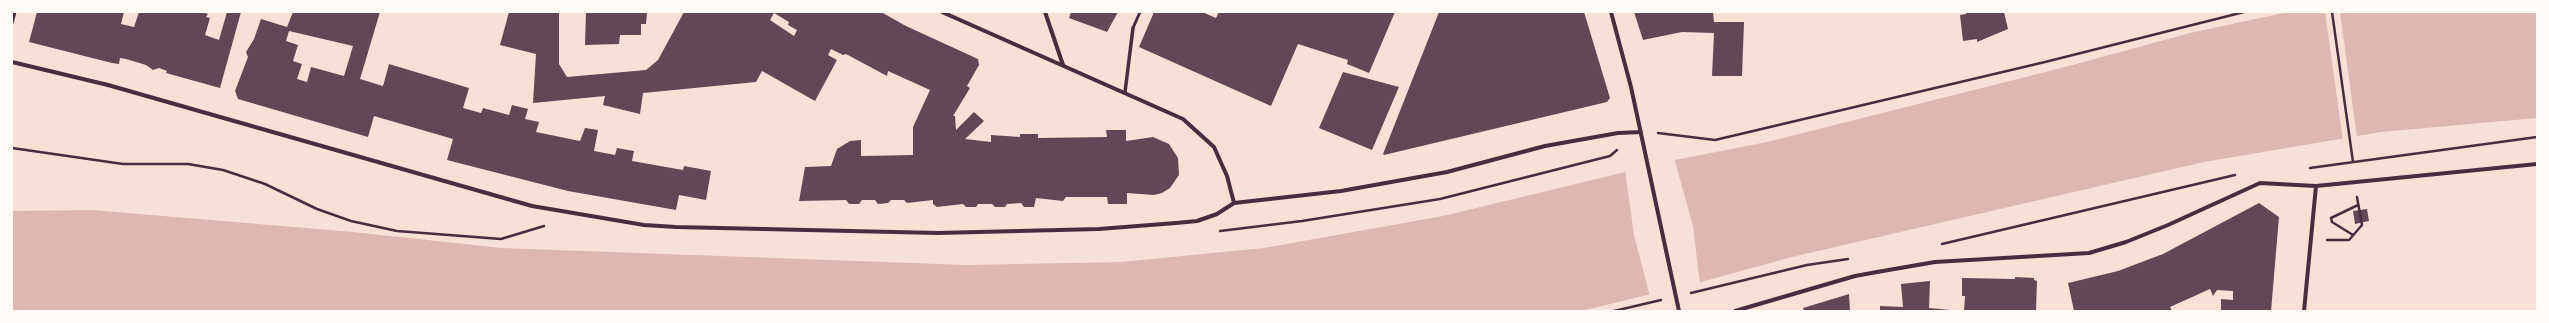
<!DOCTYPE html>
<html>
<head>
<meta charset="utf-8">
<style>
	body { margin:0 }
	#map { position:relative; width:2549px; height:323px; overflow:hidden; background:#f7e1d7; font-family:"Open Sans",sans-serif }
	canvas { display:block }
	.frame { position:absolute; inset:0; border:13px solid #fffaf5; pointer-events:none }
</style>
</head>
<body>
<div id="map">
<canvas width="2549" height="323"></canvas>
<div class="frame"></div>
</div>
<script>
const c = document.querySelector('canvas').getContext('2d');
c.lineJoin = 'round';
function paint(path, color) {
  c.fillStyle = color;
  c.fill(path, 'evenodd');
}
function trace(path, color, width, dash) {
  c.strokeStyle = color;
  c.lineWidth = width;
  c.lineCap = dash ? 'butt' : 'round';
  c.setLineDash(dash || []);
  c.stroke(path);
}
paint(new Path2D(`
	M2288,12H2537V118L2381,132L2204,162L1792,257L1701,282L1581,311H12V211L92,210L353,232L502,248L966,265L1121,262L1264,248L1443,216L1675,160L1767,142L2069,66L2190,33Z`), '#dcb8b0');
paint(new Path2D(`
	M2325,12H2340L2357,138L2343,140Z
	M1674,158L1693,226L1700,285L1650,297L1634,235L1625,170Z`), '#f7e1d7');
paint(new Path2D(`
	M37,12H124L121,24L134,27L139,12H203L208,14L206,17L210,18L205,35L219,40L227,12H241L220,88L166,73L167,71L159,68L153,70L146,65L126,59L120,58L119,64L112,63L29,42Z
	M293,12H380L360,79L383,86L389,64L469,88L463,108L481,113L483,108L509,115L512,105L528,109L525,119L539,122L536,132L580,141L585,128L598,130L594,151L615,155L617,148L634,151L632,161L683,170L684,166L711,171L706,200L679,195L676,210L568,191L447,160L453,139L374,116L368,137L238,99L235,91L248,57L246,52L254,39L261,19L287,27ZM289,31L353,46L344,76L311,67L307,82L297,79L302,64L293,61L298,45L286,41Z
	M509,12H559V64L567,77L646,70L658,60L684,12H881L906,26L978,59L979,65L967,86L970,88L953,116H955L956,130L974,112L984,121L965,139L991,142V135L1020,137V134H1038V138L1107,137L1106,130H1126V141L1153,137L1169,144L1178,158L1179,175L1170,188L1162,193L1154,195L1127,193V204H1108L1107,197H1066L1063,201L1036,198L1034,207H1024L1021,203L1007,204L1005,207H995L992,204H978L976,207H966L963,204L937,207L933,204V200L907,203L904,200H891L888,203L878,204L875,200H862L859,204H849L846,200L799,201L805,167L831,166L837,149L850,141L861,140V156L913,155V127L930,90L888,71L887,76L846,54L843,55L831,49L828,55L837,60L815,101L762,71L756,82L643,93L640,114L603,105L605,96L533,103L536,54L500,45ZM774,13L789,22L788,25L797,30L794,36L770,20Z
	M586,12H652V13H647L646,24H641V35H620L619,44L585,45Z
	M1071,12H1118L1107,32L1069,18Z
	M1154,12H1202L1216,18L1219,12H1395L1369,73L1347,64L1348,60L1298,44L1271,106L1139,47Z
	M1439,12H1584L1610,98L1607,102L1384,155L1383,154Z
	M1634,12H1713L1714,22H1744L1742,76H1712L1714,33L1682,32L1643,40Z
	M1966,12H2004L2008,29L1977,42V39L1963,41L1960,15L1966,14Z
	M1343,72L1399,87L1372,150L1319,128Z
	M2259,203L2279,217L2271,311H2221V299L2233,300V291L2217,290L2213,296L2210,289L2170,307L2172,311H2074L2068,283L2118,271L2163,254Z
	M2367,209L2369,221L2355,224L2353,211Z
	M2015,277L2034,278V280L2037,281L2036,311H1964L1965,296H1962V278L2015,279Z
	M1930,281L1929,308L1962,311H1880V306L1903,307L1901,284Z
	M1849,294L1850,311H1804L1803,308Z`), '#644757');
trace(new Path2D(`
	M2332,12L2353,162
	M1658,133L1715,140L2045,62L2244,12
	M12,148L123,164H188L223,170L265,184L317,209L351,221L397,231L501,239L544,226
	M2310,168L2537,137
	M1220,231L1302,221L1440,199L1610,156L1617,150
	M2353,235L2332,222L2331,218L2358,205
	M2327,240H2349L2362,225L2357,197
	M1942,244L2235,175
	M1691,293L1807,265L1848,259
	M1614,311L1661,300`), '#4a2c40', 2.5);
trace(new Path2D(`
	M12,23L15,12
	M1133,28L1140,12`), '#4a2c40', 3);
trace(new Path2D(`
	M1125,92L1133,28`), '#4a2c40', 3.5);
trace(new Path2D(`
	M942,12L1183,119L1214,147L1227,176L1234,203
	M1045,12L1063,65
	M1611,12L1631,87L1679,311
	M12,62L108,85L532,206L644,225L676,227L938,233L1099,229L1176,223L1197,221L1217,214L1234,203L1341,191L1447,172L1545,146L1618,133L1641,132
	M1735,311L1855,276L1877,272L1935,262L2089,253L2126,242L2168,225L2260,183L2316,186L2537,164
	M2304,311L2316,186`), '#4a2c40', 4);
</script>
</body>
</html>
